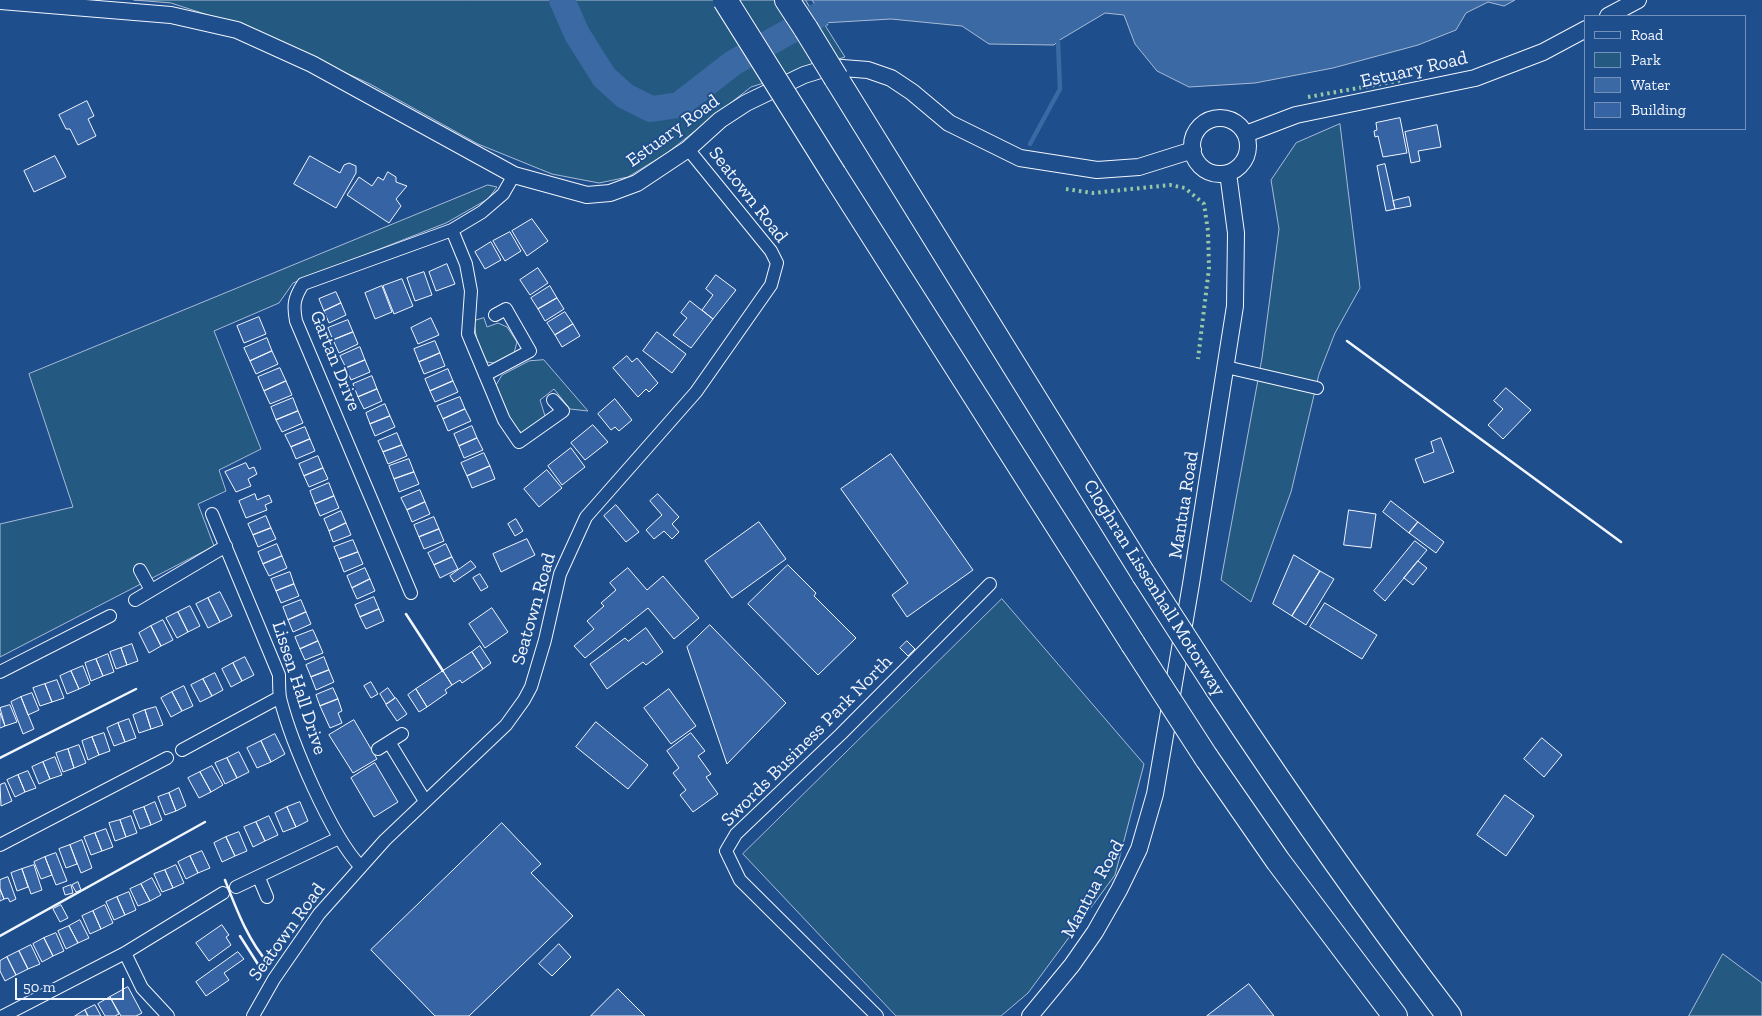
<!DOCTYPE html>
<html>
<head>
<meta charset="utf-8">
<style>
	body { margin:0 }
	#map { position:relative; width:1762px; height:1016px; overflow:hidden; background:#1f4e8c; font-family:"Zilla Slab",serif }
	canvas { display:block }
	.legend { position:absolute; left:1584px; top:15px; width:162px; height:115px; box-sizing:border-box; background:#1f4e8c; border:1px solid #7391ba; margin:0; padding:6px 9px; list-style:none; font-size:15px; color:#f2f6ff }
	.legend li { display:flex; align-items:center; gap:10px; height:25px }
	.legend b { width:25px; border:1px solid #7391ba }
	.scale { position:absolute; left:15px; top:978px; width:109px; height:22px; box-sizing:border-box; border:2px solid #f2f6ff; border-top:0; padding-left:6px; font-size:15px; line-height:18px; white-space:nowrap; color:#f2f6ff; -webkit-text-stroke:4px #1f4e8c; paint-order:stroke }
</style>
</head>
<body>
<div id="map">
<canvas width="1762" height="1016"></canvas>
<ul class="legend">
<li><b style="height:6px;background:#1f4e8c"></b>Road</li>
<li><b style="height:14px;background:#245a82"></b>Park</li>
<li><b style="height:14px;background:#3b69a3"></b>Water</li>
<li><b style="height:14px;background:#3563a3"></b>Building</li>
</ul>
<div class="scale">50 m</div>
</div>
<script>
const c = document.querySelector('canvas').getContext('2d');
c.lineJoin = 'round';
function paint(path, color) {
  c.fillStyle = color;
  c.fill(path, 'evenodd');
}
function trace(path, color, width, dash) {
  c.strokeStyle = color;
  c.lineWidth = width;
  c.lineCap = dash ? 'butt' : 'round';
  c.setLineDash(dash || []);
  c.stroke(path);
}
function write(font, color, halo, rows, align = 'center') {
  c.font = font + ' "Zilla Slab",serif';
  c.lineWidth = 4;
  c.setLineDash([]);
  c.textBaseline = 'middle';
  c.strokeStyle = halo;
  c.fillStyle = color;
  for (const [text, x, y, turn = 0] of rows) {
    c.save();
    c.translate(x, y);
    c.rotate((+turn || 0) * Math.PI / 180);
    c.textAlign = isNaN(turn) ? turn : align;
    if (halo) c.strokeText(text, 0, 0);
    c.fillText(text, 0, 0);
    c.restore();
  }
}
const green = new Path2D(`
	M134,0H809L845,57L751,87L667,153L628,177L599,183L552,174L478,144L370,84L248,28L171,3Z
	M1340,124L1360,288L1335,333L1319,374L1291,492L1251,602L1221,580L1262,358L1279,229L1271,180L1296,143Z
	M488,185L497,187L488,199L446,223L293,283L279,303L214,331L261,449L219,470L226,491L198,504L214,546L0,657V524L73,507L29,374Z
	M484,318L487,327L498,323L507,327L517,342L514,353L494,363L487,362L478,349L474,321Z
	M544,360L588,411L570,409L554,389L540,400L545,416L532,428L522,433L515,428L497,396L496,385L502,375L529,361Z
	M1002,599L1144,764L1115,875L1028,993L1001,1016H896L743,854Z
	M1723,954L1762,983V1016H1689Z`);
paint(green, '#245a82');
trace(green, '#a8bbd7', 1);
const water = new Path2D(`
	M809,0H1515L1504,6L1488,2L1466,13L1456,30L1418,45L1333,68L1255,83L1189,87L1157,71L1135,44L1124,15L1105,13L1058,41L1054,45L989,44L962,26L891,19L822,23Z`);
paint(water, '#3b69a3');
trace(water, '#a8bbd7', 1);
const pier = new Path2D(`
	M806,0H812L828,25H820Z`);
paint(pier, '#1f4e8c');
trace(pier, '#a8bbd7', 1);
trace(new Path2D(`
	M1030,144L1060,89L1058,41`), '#3b69a3', 4.5);
trace(new Path2D(`
	M562,0L577,34L604,77L625,96L651,109L679,105L733,63L817,16`), '#3b69a3', 26);
const building = new Path2D(`
	M87,101L94,116L88,119L96,136L78,145L70,129H66L59,115Z
	M1400,118L1407,153L1383,157L1378,136L1375,137L1374,131L1377,130L1376,123Z
	M1437,125L1441,147L1418,151L1420,161L1411,163L1405,132Z
	M55,156L66,177L34,192L24,171Z
	M310,156L340,173L344,165L349,163L356,166V173L336,208L294,184Z
	M1385,164L1395,209L1386,211L1377,166Z
	M388,172L396,177V182L407,186L396,199L401,206L389,223L347,195L359,177L372,186L378,177L383,180Z
	M1409,197L1411,206L1395,209L1393,201Z
	M532,219L548,241L527,256L512,231Z
	M510,232L521,251L505,261L493,241Z
	M491,242L501,260L485,269L475,252Z
	M447,264L455,284L436,291L429,272Z
	M538,268L548,283L530,295L520,280Z
	M424,272L432,295L415,301L407,278Z
	M716,275L736,290L713,319L702,310L713,295L706,289Z
	M402,279L413,306L394,314L383,286Z
	M382,286L392,312L375,319L365,293Z
	M550,286L557,298L538,309L531,298Z
	M336,292L341,303L324,311L319,299Z
	M557,298L564,309L545,321L538,309Z
	M690,301L713,319L691,348L673,335L687,318L681,313Z
	M341,303L346,315L329,323L324,311Z
	M565,312L573,324L555,335L547,323Z
	M259,317L266,334L244,343L237,326Z
	M431,318L439,335L418,344L411,328Z
	M348,320L353,332L333,340L328,328Z
	M573,324L580,336L562,347L555,335Z
	M353,332L358,344L339,353L333,340Z
	M657,332L686,354L672,373L643,351Z
	M267,338L272,351L250,361L244,348Z
	M435,341L440,353L419,362L414,349Z
	M360,347L365,360L346,368L340,356Z
	M272,351L278,364L256,374L250,361Z
	M440,353L445,366L424,374L419,362Z
	M627,356L632,362L637,358L658,383L649,392L646,389L638,397L613,368Z
	M365,360L370,372L351,380L346,368Z
	M280,368L286,381L264,391L258,377Z
	M448,369L453,381L430,391L425,379Z
	M372,376L377,389L358,397L353,384Z
	M286,381L292,395L270,404L264,391Z
	M453,381L458,392L435,402L430,391Z
	M1506,388L1531,410L1503,439L1488,425L1503,409L1494,401Z
	M377,389L382,401L364,409L358,397Z
	M460,397L465,409L443,419L437,406Z
	M293,398L298,411L276,420L271,407Z
	M615,399L632,420L619,431L615,427L611,430L598,414Z
	M385,404L390,416L370,424L366,413Z
	M465,409L471,421L448,431L443,419Z
	M298,411L303,423L282,432L276,420Z
	M390,416L395,427L375,436L370,424Z
	M593,425L608,442L585,460L571,443Z
	M472,426L477,438L459,446L454,434Z
	M305,427L310,439L291,447L285,435Z
	M397,433L402,445L383,452L378,441Z
	M477,438L483,450L464,458L459,446Z
	M1441,438L1454,472L1424,483L1415,459L1434,452L1431,442Z
	M310,439L315,451L296,459L291,447Z
	M402,445L407,456L388,464L383,452Z
	M571,448L585,467L562,485L548,466Z
	M484,453L490,466L467,476L461,463Z
	M891,454L973,570L907,617L892,595L908,583L841,489Z
	M318,456L323,468L304,476L299,464Z
	M409,459L414,472L394,479L389,466Z
	M246,463L249,469L254,467L257,474L248,479L251,486L236,492L225,472Z
	M490,466L495,479L472,488L467,476Z
	M323,468L328,479L309,487L304,476Z
	M547,470L562,488L539,507L524,489Z
	M414,472L419,484L399,492L394,479Z
	M329,483L334,496L315,504L310,491Z
	M420,490L425,502L407,510L401,498Z
	M255,494L257,500L269,495L272,502L265,505L267,510L246,518L239,501Z
	M658,494L679,517L672,524L679,532L672,539L664,531L654,539L646,530L662,515L650,501Z
	M334,496L339,508L320,516L315,504Z
	M1391,501L1418,522L1409,533L1383,512Z
	M425,502L430,514L412,522L407,510Z
	M616,505L639,532L626,542L604,516Z
	M1349,510L1376,514L1371,548L1344,545Z
	M341,511L346,523L329,531L324,519Z
	M266,516L271,528L253,535L248,524Z
	M434,517L439,529L419,537L414,525Z
	M516,519L523,531L515,536L508,524Z
	M759,522L786,559L732,598L705,561Z
	M1418,522L1444,542L1436,553L1409,533Z
	M346,523L351,535L333,542L329,531Z
	M271,528L276,539L258,547L253,535Z
	M439,529L444,541L424,549L419,537Z
	M527,539L535,555L501,572L493,554Z
	M353,540L358,552L339,559L334,547Z
	M1415,541L1427,550L1385,601L1374,591Z
	M277,544L282,556L263,564L258,552Z
	M446,544L452,557L434,565L428,553Z
	M358,552L363,564L344,572L339,559Z
	M1294,555L1320,571L1292,616L1273,604Z
	M282,556L287,568L269,576L263,564Z
	M452,557L458,569L440,578L434,565Z
	M471,561L476,567L454,582L450,576Z
	M1418,561L1427,568L1413,585L1404,578Z
	M788,565L816,593L814,596L856,638L818,675L748,604Z
	M365,568L370,579L352,588L347,576Z
	M628,568L647,590L663,576L699,618L674,639L648,608L585,658L574,646L594,629L587,621L604,606L601,603L616,590L610,583Z
	M1320,571L1334,579L1306,625L1292,616Z
	M290,572L294,584L276,591L271,579Z
	M480,574L488,587L481,591L473,578Z
	M370,579L375,591L357,599L352,588Z
	M294,584L299,596L281,603L276,591Z
	M220,592L232,616L220,622L208,598Z
	M374,597L379,609L360,617L355,605Z
	M208,598L220,622L208,628L196,604Z
	M301,600L306,612L288,620L283,607Z
	M1325,603L1377,635L1362,659L1310,627Z
	M190,606L200,626L188,632L178,612Z
	M492,608L508,632L485,648L469,624Z
	M379,609L384,621L366,629L360,617Z
	M178,612L188,632L177,638L166,618Z
	M306,612L311,624L293,632L288,620Z
	M163,620L173,640L161,646L151,626Z
	M710,625L786,703L727,764L687,647Z
	M151,626L161,646L149,653L139,633Z
	M646,628L663,652L646,665L643,662L607,689L590,664L625,638L628,641Z
	M313,630L318,641L300,649L295,637Z
	M318,641L323,653L305,660L300,649Z
	M907,641L915,649L908,656L900,648Z
	M132,644L138,661L127,665L121,648Z
	M480,646L491,663L483,669L472,652Z
	M121,648L127,665L116,669L110,652Z
	M472,652L483,669L462,683L460,680L452,685L443,671Z
	M108,654L114,672L103,676L96,659Z
	M245,657L254,675L242,681L233,663Z
	M324,657L329,670L311,677L306,665Z
	M96,659L103,676L91,681L85,663Z
	M233,663L242,681L231,687L222,669Z
	M83,666L90,684L79,689L71,671Z
	M329,670L334,682L316,690L311,677Z
	M71,671L79,689L67,694L60,676Z
	M443,671L452,685L445,690L447,693L427,707L416,689Z
	M215,673L223,690L212,696L203,679Z
	M203,679L212,696L200,702L191,685Z
	M57,680L64,698L52,702L45,684Z
	M371,682L378,694L371,698L364,686Z
	M45,684L52,702L40,706L33,688Z
	M184,686L193,706L182,711L172,692Z
	M333,688L338,699L320,706L316,695Z
	M388,688L395,698L386,704L380,694Z
	M416,689L427,707L419,712L408,695Z
	M669,689L696,726L671,744L644,708Z
	M172,692L182,711L171,717L161,698Z
	M32,693L39,710L28,715L21,697Z
	M21,697L34,729L23,734L11,702Z
	M396,698L407,714L397,721L386,705Z
	M338,699L342,711L338,713L342,723L330,728L320,706Z
	M10,705L17,722L5,726L0,708Z
	M156,707L163,725L151,729L145,710Z
	M145,710L151,729L139,733L133,715Z
	M0,713L5,726L0,728Z
	M129,719L136,738L125,742L118,723Z
	M354,720L377,759L353,773L329,735Z
	M596,722L648,765L628,789L576,747Z
	M118,723L125,742L114,746L107,728Z
	M104,733L110,751L99,755L92,737Z
	M691,733L705,751L698,756L711,774L706,777L718,794L693,812L680,795L686,790L673,773L679,768L667,751Z
	M275,734L285,754L271,762L261,741Z
	M92,737L99,755L88,760L82,741Z
	M1542,738L1562,755L1544,777L1524,759Z
	M261,741L271,762L257,768L247,748Z
	M79,745L86,763L74,768L68,749Z
	M68,749L74,768L63,772L56,753Z
	M239,752L249,772L237,778L227,758Z
	M55,757L62,775L50,779L43,762Z
	M227,758L237,778L225,784L215,763Z
	M43,762L50,779L39,784L32,767Z
	M375,763L398,802L374,817L351,778Z
	M212,766L223,785L211,792L200,772Z
	M28,771L36,788L25,792L18,775Z
	M200,772L211,792L199,798L188,778Z
	M18,775L25,792L15,797L7,780Z
	M5,783L12,801L1,806L0,785Z
	M179,788L186,806L176,811L169,793Z
	M169,793L176,811L165,815L158,797Z
	M1505,795L1534,816L1506,856L1477,835Z
	M155,802L162,820L151,825L144,807Z
	M300,802L308,821L296,827L287,807Z
	M144,807L151,825L140,829L133,811Z
	M287,807L296,827L283,832L275,813Z
	M131,816L137,833L126,837L120,820Z
	M269,816L278,835L265,841L256,822Z
	M120,820L126,837L115,841L109,823Z
	M256,822L265,841L253,847L244,827Z
	M502,823L541,864L531,873L573,916L469,1016H435L371,950Z
	M106,829L113,847L102,851L95,833Z
	M239,832L247,851L235,856L226,837Z
	M95,833L102,851L91,855L84,837Z
	M226,837L235,856L222,862L214,843Z
	M82,840L92,868L81,873L70,845Z
	M70,845L77,864L66,868L59,849Z
	M202,851L210,868L198,873L190,856Z
	M56,853L67,881L56,885L45,857Z
	M190,856L198,873L186,879L178,862Z
	M45,857L52,875L41,879L34,862Z
	M34,865L42,890L31,894L22,869Z
	M176,865L184,883L173,888L165,870Z
	M22,869L28,887L17,891L11,873Z
	M165,870L173,888L162,892L154,874Z
	M8,877L16,899L10,902L8,898L4,899L0,889V880Z
	M152,878L161,895L150,901L141,884Z
	M78,882L81,890L76,892L72,885Z
	M141,884L150,901L138,906L130,889Z
	M71,885L73,893L65,895L63,888Z
	M0,889L4,899L0,901Z
	M129,892L136,910L125,915L117,897Z
	M117,897L125,915L114,920L106,902Z
	M61,905L68,918L60,922L53,909Z
	M105,905L113,923L101,929L93,911Z
	M93,911L101,929L90,934L82,916Z
	M80,920L89,938L78,943L69,926Z
	M222,925L229,935L226,937L231,945L209,961L196,943Z
	M69,926L78,943L66,949L58,931Z
	M56,933L64,951L53,956L44,938Z
	M44,938L53,956L42,962L33,944Z
	M559,944L571,957L552,976L539,964Z
	M31,945L40,964L28,969L19,951Z
	M19,951L28,969L16,975L7,957Z
	M238,952L244,959L224,973L229,980L206,996L196,982Z
	M7,957L16,975L5,981L0,971V961Z
	M1249,984L1274,1016H1207Z
	M128,987L142,1013L136,1016H121L110,997Z
	M618,989L645,1016H591Z
	M110,997L119,1014L115,1016H105L98,1004Z
	M95,1005L101,1016H88L85,1010Z
	M85,1010L88,1016H75Z`);
paint(building, '#3563a3');
trace(building, '#f2f6ff', 1);
const minor = new Path2D(`
	M452,230L466,264L471,291L468,334L504,420L519,442L563,411L553,400
	M1226,367L1317,388
	M485,375L530,351L506,309L495,315
	M212,514L279,675C279,683 279,691 280,698C291,742 331,836 361,867
	M140,570L151,590
	M411,593L296,321C293,305 294,298 303,284L452,230L482,212L503,194L514,175
	M135,600L226,546
	M0,672L110,616
	M389,742L425,801
	M378,749L402,734
	M182,750L280,697
	M0,845L167,758
	M259,878L267,897
	M236,887L339,838
	M125,953L142,988L168,1016
	M3,1016L125,953L223,893
	M253,1016L274,979L319,914L385,840L506,725L524,700L531,687L545,640L560,574L586,517L696,392L771,285L777,263L771,251L688,149
	M877,1016L740,880L726,851L736,834L841,734L990,584`);
const tertiary = new Path2D(`
	M0,1L171,15L237,30L312,64L514,175L587,195L610,193L637,183L688,149L720,120L746,103L804,75L830,67L868,70L891,78L912,92L949,123L1020,158L1097,170L1139,167L1193,150
	M1608,16L1638,0
	M1192 146a28 28 0 1 1 56 0a28 28 0 1 1-56 0Z
	M1246,134L1296,115L1475,78L1543,52L1586,29
	M1030,1016L1072,965L1095,932L1119,890L1139,849L1155,794L1191,584L1235,306L1236,233L1228,173`);
const motorway = new Path2D(`
	M787,0L806,29
	M836,78L1144,575
	M834,174L1133,644
	M1217,688C1291,800 1367,909 1449,1016
	M1206,757L1278,861L1395,1016`);
trace(minor, '#f2f6ff', 14);
trace(tertiary, '#f2f6ff', 18);
trace(motorway, '#f2f6ff', 26);
trace(minor, '#1f4e8c', 12);
trace(tertiary, '#1f4e8c', 16);
trace(motorway, '#1f4e8c', 24);
const motorwayBridge = new Path2D(`
	M725,0L834,174
	M806,29L836,78
	M1144,575L1217,688
	M1133,644L1206,757`);
trace(motorwayBridge, '#f2f6ff', 26, []);
trace(motorwayBridge, '#1f4e8c', 24);
trace(new Path2D(`
	M1308,97L1403,80
	M1066,189L1093,193L1170,185L1185,188L1204,204L1208,231L1209,268L1198,359`), '#97c8a6', 4, [2.5, 4]);
trace(new Path2D(`
	M1347,341L1621,542
	M406,614L443,671
	M0,758L136,689
	M225,880C236,908 248,941 269,964
	M0,936L205,822
	M240,936L261,969`), '#f2f6ff', 2.5);
write('19px', '#f2f6ff', '#1f4e8c', [
	["Estuary Road",1414,70,-13],
	["Estuary Road",673,131,-36],
	["Seatown Road",748,195,52],
	["Gartan Drive",335,361,68],
	["Mantua Road",1184,505,-81],
	["Cloghran Lissenhall Motorway",1154,588,58],
	["Seatown Road",534,609,-74],
	["Lissen Hall Drive",299,688,72],
	["Swords Business Park North",807,741,-45],
	["Mantua Road",1093,889,-61],
	["Seatown Road",287,932,-54]
]);
</script>
</body>
</html>
